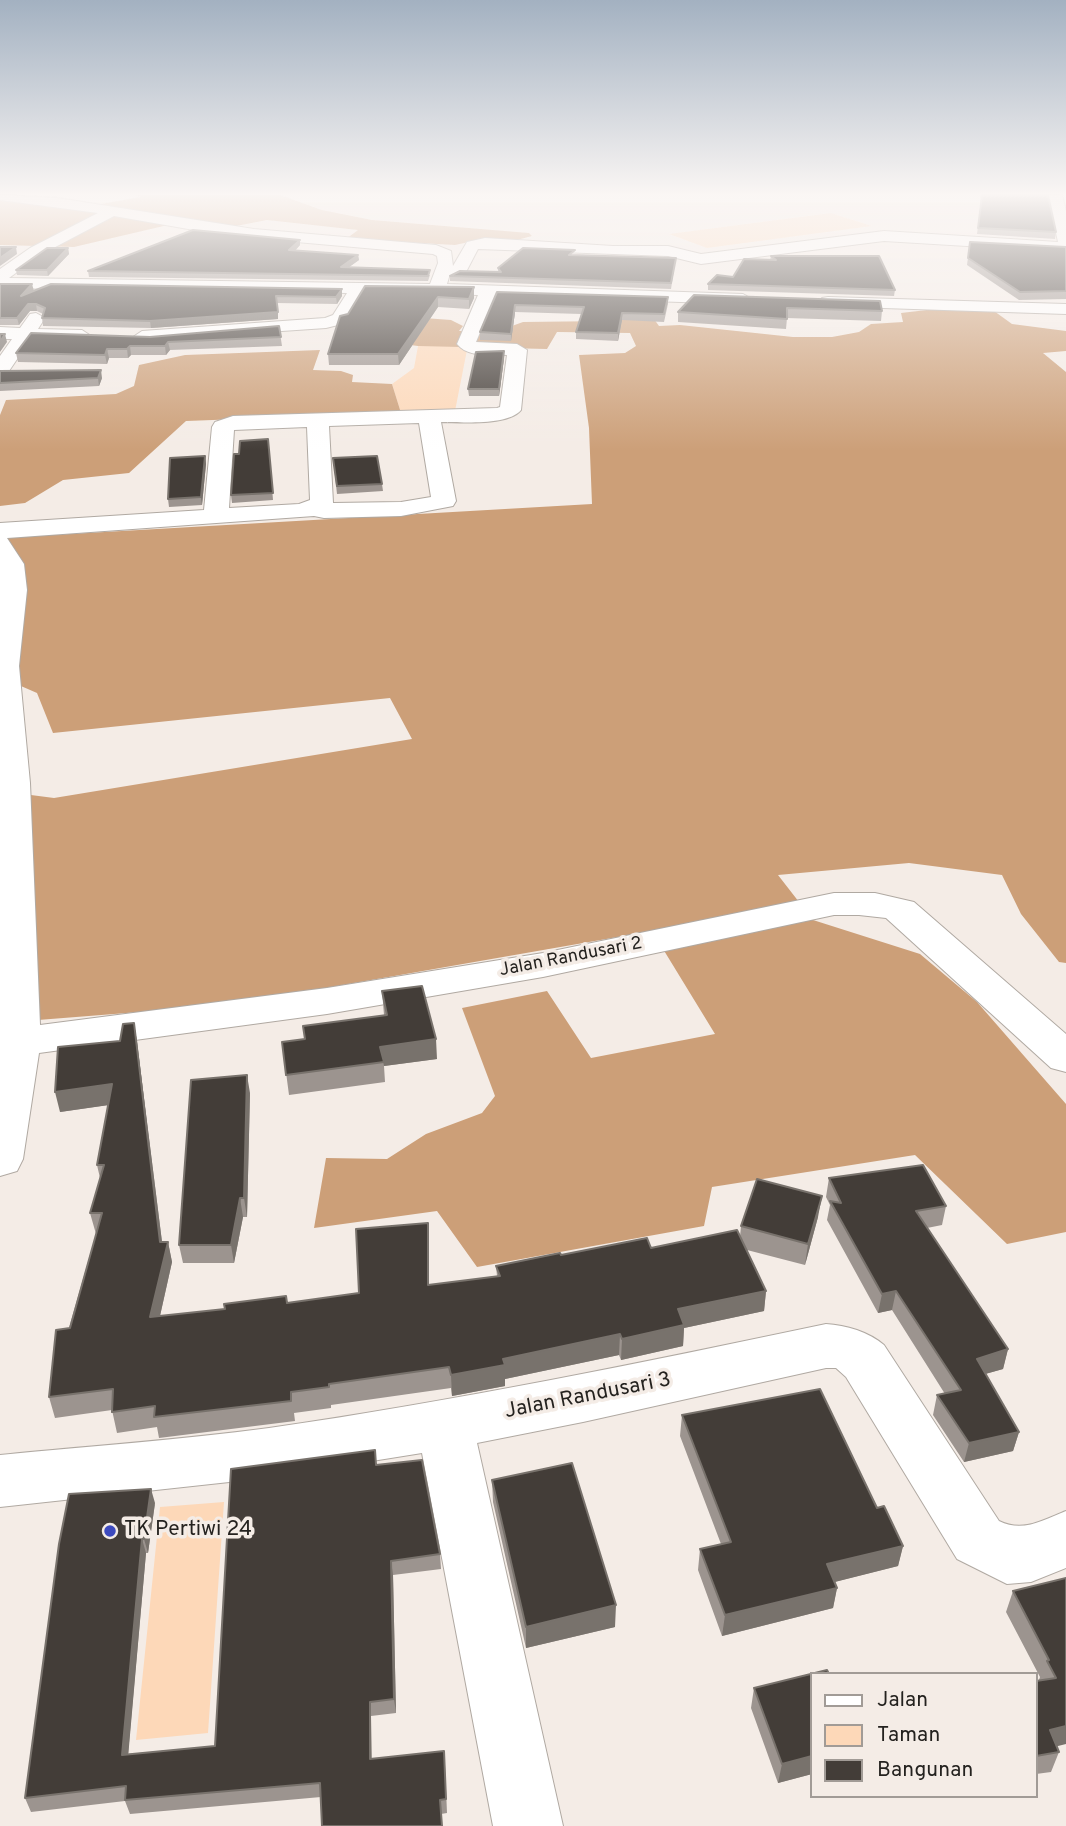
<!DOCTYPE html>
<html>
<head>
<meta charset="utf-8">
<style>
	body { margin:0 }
	#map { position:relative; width:1066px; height:1826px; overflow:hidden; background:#f4ece6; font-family:Overpass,sans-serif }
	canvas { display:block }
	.legend { position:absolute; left:810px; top:1672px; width:228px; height:126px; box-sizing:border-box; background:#f4ece6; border:2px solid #a19b96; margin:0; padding:9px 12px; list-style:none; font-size:21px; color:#24221f }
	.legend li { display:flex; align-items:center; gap:14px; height:35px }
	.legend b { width:35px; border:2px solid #a19b96 }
</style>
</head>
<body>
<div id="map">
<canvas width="1066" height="1826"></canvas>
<ul class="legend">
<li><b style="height:9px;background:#fff"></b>Jalan</li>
<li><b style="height:19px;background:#fdd8b8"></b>Taman</li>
<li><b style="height:19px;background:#433d38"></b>Bangunan</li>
</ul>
</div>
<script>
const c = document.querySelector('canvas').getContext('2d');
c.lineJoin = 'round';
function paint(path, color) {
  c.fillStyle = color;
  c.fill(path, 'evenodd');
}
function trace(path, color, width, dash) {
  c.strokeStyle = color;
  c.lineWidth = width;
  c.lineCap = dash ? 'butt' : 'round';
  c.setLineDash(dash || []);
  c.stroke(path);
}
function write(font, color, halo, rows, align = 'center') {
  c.font = font + ' Overpass,sans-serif';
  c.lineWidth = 7;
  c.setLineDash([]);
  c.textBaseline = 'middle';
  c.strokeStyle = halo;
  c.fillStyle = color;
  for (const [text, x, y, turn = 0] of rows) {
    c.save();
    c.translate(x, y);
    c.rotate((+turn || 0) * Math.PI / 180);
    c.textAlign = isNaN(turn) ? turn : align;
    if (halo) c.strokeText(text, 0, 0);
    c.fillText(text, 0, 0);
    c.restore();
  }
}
paint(new Path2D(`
	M831,213L872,226L707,248L669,234Z
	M418,346H475L467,350L455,411L401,413L392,384L414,368Z
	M224,1502L208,1733L136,1740L160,1507Z`), '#fdd8b8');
paint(new Path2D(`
	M136,195H280L322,210L372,220L529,233L532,236L517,240L483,239L455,245L346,239L358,230L267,220L231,227L185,221L74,247L0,245V199L78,208L141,197Z
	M944,308L994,311L1012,324L1066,331V351L1043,353L1066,372V963L1059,962L1021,914L1002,875L909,863L778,875L813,920L920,954L977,1002L1066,1104V1232L1007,1244L915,1155L712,1187L704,1226L477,1267L437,1211L314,1228L326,1158L387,1159L426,1134L482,1113L495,1096L462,1008L547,991L591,1058L715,1034L652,931L228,1005L0,1023V791L54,798L412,739L390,698L53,733L37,693L14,683L0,538L592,504L589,428L579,355L625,353L636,346L630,333L557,332L547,349L418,346L388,342L410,317L451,320L463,326L459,331H498L523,322L608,321L624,317L654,319L659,326L680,325L793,337H832L859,332L871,324L903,322L901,313Z
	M320,350L313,370L341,371L353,375L352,382L392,384L401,413L186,421L129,473L63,480L25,503L0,506V415L6,400L116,394L134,386L139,365L185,355Z`), '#cc9f78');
const minor = new Path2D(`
	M0,195L57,198L254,229L436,245L451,251L453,266L467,242L485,238L613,246H668L701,254L884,231L1058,242L1048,195H1062L1066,211V252L884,241L701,264L668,256L478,249L466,272L449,277L447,284L743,294L752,299L743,304L495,296L476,342L517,344L527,350L521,410C508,426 461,422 441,422L456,501L453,506L401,516L324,518L314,516L7,538L24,564L27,590L19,666L30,783L40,1025L327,988L543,953L834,893H875L914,902L1066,1034V1072L1051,1068L886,918L859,915H834L543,977L327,1014L39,1053L23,1159L17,1171L0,1176V523L204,510L212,427L215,422L233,416L497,408L500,407L507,355C490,354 468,358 457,344L478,295L364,293L346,323L326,328L135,341L133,337L142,331L325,318L333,315L347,293L0,288V269L30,248L98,213L0,200ZM114,216L228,236L433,254L437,256L438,263L430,284L9,278L42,254ZM419,423L431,497L401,502L333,503L329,426ZM307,427L310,500L299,504L229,508L234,430Z
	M828,297L1066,304V314L822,306L819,302L822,298Z
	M36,313L45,318L38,329L82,330L91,336L82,342L30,340L7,374L0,376V356L12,339H0V327L20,328L30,314Z
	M826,1324C846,1325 869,1332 884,1345L999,1521C1023,1533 1043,1520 1066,1511V1568L1031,1582L1007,1584L957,1559L846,1377L836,1368H826L583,1422L477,1443L563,1826H493L422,1453L266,1478L0,1507V1455C89,1446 180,1440 269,1428C456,1401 641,1363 826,1324Z`);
trace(minor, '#b0a9a2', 2);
paint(minor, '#fff');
paint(new Path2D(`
	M982,195L1056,232L1055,239L977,234Z
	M970,242L1066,247V299L1019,300L967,265Z
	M300,245L295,251L358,255L359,260L349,267L430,275L428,281L89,277L88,271Z
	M68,248L69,254L48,276L17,275L16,270Z
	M575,255L676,258L671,289L450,281V276L498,272V268Z
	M771,256L895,290L894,296L708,290V284L733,277L770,260Z
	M0,284L33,291L342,289V296L337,304L276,303L278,319L151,328L43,326L42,318L43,314L37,311H30L19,325H0Z
	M474,287V298L469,309L438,307L399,365H329L328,354L340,316Z
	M497,292L668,297V304L664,322L622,320L618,341L576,339V332L581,314L515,312L511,341L480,340V332Z
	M694,295L882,311L881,321L787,318L786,329L678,322V312Z
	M279,326L282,346L170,350L166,355H131L128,358H109L107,364L18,362L16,353Z
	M504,358L499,396H469L468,389Z
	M0,371L102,378L99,386L0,391Z
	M268,439L273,500L232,503L231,495L239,454Z
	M205,456L206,464L202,505L169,507L168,499Z
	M333,458L382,484L383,491L337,494Z
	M382,991L437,1059L384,1066L385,1082L289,1095L282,1042L305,1039L384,1015Z
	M134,1023L137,1042L162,1242H168L172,1262L160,1316L225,1309L286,1296L287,1303L359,1293L429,1244V1285L497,1276L496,1266L561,1255L651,1248L740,1237L741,1226L818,1217L805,1265L747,1250L766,1291L764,1311L684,1328L683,1346L621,1360L619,1355L505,1379V1386L452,1396L451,1388L331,1405V1408L294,1413L295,1421L159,1438L157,1427L117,1433L112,1410L55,1418L49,1397L96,1234L90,1213L100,1178L97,1165L108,1105L60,1112L120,1041Z
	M250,1093L247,1217H243L234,1263H183L179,1245Z
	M829,1178L946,1206L942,1225L927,1228L1008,1349L1003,1369L985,1374L1019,1432L1013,1451L964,1462L933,1415L937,1395L945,1394L892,1310L878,1313L827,1220L830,1205L826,1197Z
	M682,1415L877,1508L903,1546L898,1566L834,1582L837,1588L833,1608L722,1636L698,1570L700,1549L721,1544L680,1436Z
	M376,1465L440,1554L441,1569L393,1575L396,1713L371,1716V1759L445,1765L447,1813L441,1814L321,1797L130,1814L125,1801L31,1812L25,1798L155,1503L148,1553H146L128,1754L215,1746Z
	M492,1480L615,1627L526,1648L493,1502Z
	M1066,1578L1057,1746L1059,1752L1051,1772L1036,1774V1681L1039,1680L1040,1677L1006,1612L1013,1591Z
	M812,1674V1774L778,1783L751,1708L754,1688Z`), '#9c948f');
paint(new Path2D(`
	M300,240V245L290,256L289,250Z
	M16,247L17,254L0,266V258Z
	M68,248L69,254L48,276L47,270Z
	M358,255L359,260L341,273V267Z
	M32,284L34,291L21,296Z
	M474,287V298L469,309V299Z
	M342,289V296L337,304L336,297Z
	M438,297V307L399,365L398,354Z
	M28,304H36L37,311H30L19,325L17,318Z
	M515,305V312L511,341V334Z
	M278,312V319L151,328L150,321Z
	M622,313V320L618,341V333Z
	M5,334L7,342L0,352V342Z
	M168,342L170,350L166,355L165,346Z
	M130,346L131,355L128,358L127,349Z
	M107,349L109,358L107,364L105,355Z
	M504,351V358L499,396V389Z
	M101,370L102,378L99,386L98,378Z
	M205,456L206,464L202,505L201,497Z
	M134,1023L137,1042L164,1258L168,1242L172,1262L155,1338L150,1317L160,1242Z
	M436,1039L437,1059L384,1066L380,1047Z
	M247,1075L250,1093L247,1217L244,1198Z
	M112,1084L116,1104L60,1112L55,1092Z
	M822,1196L818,1217L805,1265L808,1244Z
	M240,1198L243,1217L234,1263L231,1245Z
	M428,1223L429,1244V1305L428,1285Z
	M766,1291L764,1311L684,1328L683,1346L621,1360L622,1339L678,1309Z
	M896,1291L892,1310L878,1313L882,1294Z
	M620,1334L619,1355L505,1379V1386L452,1396L451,1375L503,1359Z
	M1008,1349L1003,1369L971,1378L977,1359Z
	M1019,1432L1013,1451L964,1462L969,1443Z
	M151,1489L155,1503L148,1553L144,1539Z
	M142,1539L146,1553L127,1769L122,1755Z
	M903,1546L898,1566L823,1585L827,1564Z
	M391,1561L393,1575L396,1713L394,1699Z
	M837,1588L833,1608L722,1636L725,1615Z
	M616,1605L615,1627L526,1648V1627Z
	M370,1702L371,1716L372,1773L370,1759Z
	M1066,1726V1744L1042,1750L1050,1730Z
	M812,1756V1774L778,1783L782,1764Z`), '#78726c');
const building = new Path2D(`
	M982,195H1048L1056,232L978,228Z
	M193,230L300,240L289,250L358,255L341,267L430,270L428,276L88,271Z
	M970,242L1066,247V291L1020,292L968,258Z
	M0,247H16L0,258Z
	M47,248H68L47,270H16Z
	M523,248L575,250L569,255L676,258L671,283L450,276L460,271L501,272L498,268Z
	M771,256H879L895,290L708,284L717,275L733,277L744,259L776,260Z
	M0,284H32L21,296L51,284L342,289L336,297L276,296L278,312L150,321L42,318L45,308L36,304H28L17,318H0Z
	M365,286L474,287L469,299L438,297L398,354H328L340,316L348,314Z
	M497,292L668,297L664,314L622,313L618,333L576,332L584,307L515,305L511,334L480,332Z
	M694,295L880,301L882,311L787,308V319L678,312Z
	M279,326L281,337L168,342L165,346H130L127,349H107L105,355L16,353L31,333L150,337Z
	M0,334H5L0,342Z
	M504,351L499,389H468L476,352Z
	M101,370L98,378L0,383V371Z
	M268,439L273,493L231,495L234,454H239L240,441Z
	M205,456L201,497L168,499L170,458Z
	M377,456L382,484L337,486L333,458Z
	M422,986L436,1039L380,1047L384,1062L286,1075L282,1042L305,1039L303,1026L387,1015L382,991Z
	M134,1023L160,1242H168L150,1317L225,1309L224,1304L286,1296L287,1303L359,1293L356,1229L428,1223V1285L500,1276L496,1266L560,1253L561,1255L647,1238L651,1248L737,1230L766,1291L678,1309L684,1325L622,1339L620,1334L503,1359L505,1365L451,1375L449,1367L329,1384V1387L291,1392V1401L154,1417L155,1406L112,1412L113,1389L49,1397L56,1330L70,1328L102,1213H90L104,1165H97L112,1084L55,1092L58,1047L120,1041L123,1024Z
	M247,1075L244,1198H240L231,1245H179L191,1080Z
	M923,1165L946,1206L916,1211L1008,1349L977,1359L1019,1432L969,1443L937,1395L961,1390L896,1291L882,1294L830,1201L841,1203L829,1178Z
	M757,1179L822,1196L808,1244L741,1226Z
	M820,1389L877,1508L884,1506L903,1546L827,1564L837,1588L725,1615L700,1549L731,1542L682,1415Z
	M375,1450L376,1465L422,1460L440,1554L391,1561L394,1699L370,1702V1759L444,1751L446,1799L440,1800L442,1826H322L320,1783L125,1800L126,1786L25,1798L59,1544L69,1494L151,1489L144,1539H142L122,1755L215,1746L231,1469Z
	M572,1463L616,1605L526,1627L492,1480Z
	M1066,1578V1726L1050,1730L1059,1752L1036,1756V1681L1056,1678L1047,1661L1049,1660L1013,1591Z
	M827,1670L829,1674H812V1756L782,1764L754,1688Z`);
paint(building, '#433d38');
trace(building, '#78726c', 2);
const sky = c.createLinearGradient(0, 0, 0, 451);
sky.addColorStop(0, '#a3b1c1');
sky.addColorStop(0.43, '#faf6f4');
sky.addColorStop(1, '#faf6f400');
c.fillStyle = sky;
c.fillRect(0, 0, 1066, 451);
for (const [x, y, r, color] of [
	[110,1531,7,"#3d4abe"]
]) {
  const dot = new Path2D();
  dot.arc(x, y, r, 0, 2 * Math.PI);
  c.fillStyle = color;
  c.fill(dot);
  trace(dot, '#f4ece6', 2.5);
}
write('18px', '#24221f', '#f4ece6', [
	["Jalan Randusari 2",571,958,-11]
]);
write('21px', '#24221f', '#f4ece6', [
	["Jalan Randusari 3",588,1397,-11]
]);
write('21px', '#24221f', '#f4ece6', [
	["TK Pertiwi 24",124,1531]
], 'left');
</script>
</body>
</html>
